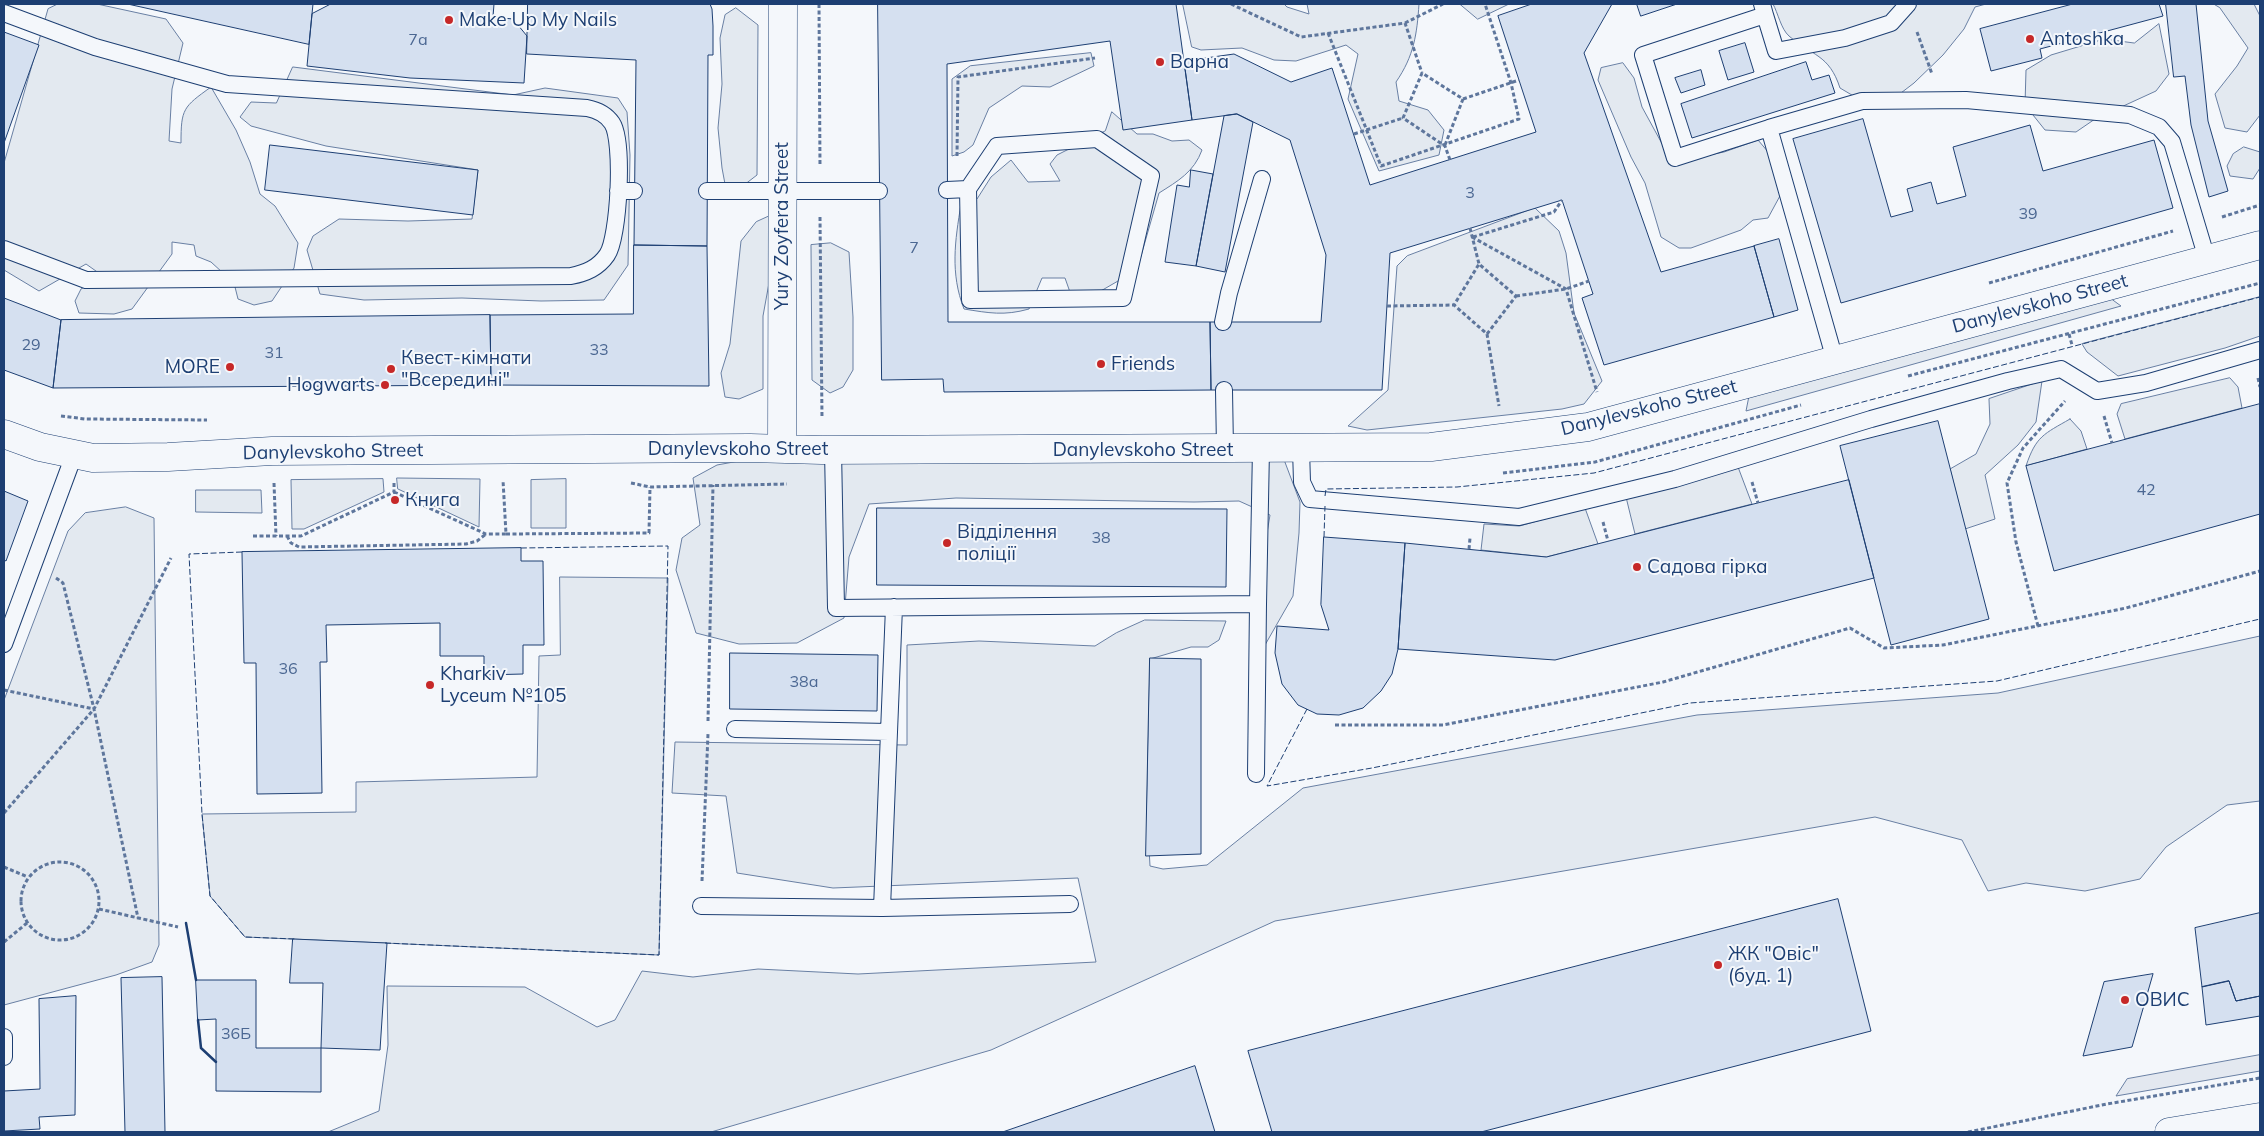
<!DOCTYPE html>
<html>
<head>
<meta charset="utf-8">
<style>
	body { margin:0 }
	#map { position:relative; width:2264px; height:1136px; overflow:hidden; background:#f4f7fb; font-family:Mulish,sans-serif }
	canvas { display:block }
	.frame { position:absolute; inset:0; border:5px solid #1d3f73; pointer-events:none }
</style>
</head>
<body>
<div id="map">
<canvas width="2264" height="1136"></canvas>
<div class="frame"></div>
</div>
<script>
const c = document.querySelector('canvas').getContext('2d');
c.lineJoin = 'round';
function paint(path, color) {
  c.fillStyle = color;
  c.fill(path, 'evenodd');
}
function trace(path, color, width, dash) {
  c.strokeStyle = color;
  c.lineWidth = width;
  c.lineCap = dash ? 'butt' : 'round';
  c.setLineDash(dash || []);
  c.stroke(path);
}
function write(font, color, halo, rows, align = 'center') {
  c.font = font + ' Mulish,sans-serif';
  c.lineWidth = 4;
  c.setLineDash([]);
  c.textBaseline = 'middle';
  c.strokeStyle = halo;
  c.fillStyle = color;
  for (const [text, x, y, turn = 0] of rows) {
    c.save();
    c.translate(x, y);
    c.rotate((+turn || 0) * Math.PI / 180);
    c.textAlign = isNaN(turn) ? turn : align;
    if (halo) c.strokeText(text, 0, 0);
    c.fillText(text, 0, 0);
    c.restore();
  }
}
const green = new Path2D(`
	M58,4H97L166,19L183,43L172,89L169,141L181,143C181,109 183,107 211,87L236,130L250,162L260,194L275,206L298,243L294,268L272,301L254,305L238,299L234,283L211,262L196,256L194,245L172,242V254L132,309L114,314L79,313L75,301L81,289L103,276L86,264L39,291L4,270V163L48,9Z
	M1183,4H1284L1287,7L1309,14L1307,4H1419C1417,34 1414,56 1396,82L1399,101L1428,110L1444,130L1439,155L1379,171L1348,99L1358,54L1346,45L1296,61L1274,60L1242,48L1201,50L1192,47Z
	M1460,4H1509L1478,19Z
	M1773,4H1986L1975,7L1964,29L1943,55L1914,83L1897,96L1862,101L1840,88C1829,54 1812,56 1789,36C1781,29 1778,13 1773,4Z
	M2214,4H2254L2260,16V115L2247,132L2225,128L2215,94L2237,66L2248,48L2220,8Z
	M736,8L758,25L757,175L744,185L725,184L722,168L718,128L722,84L720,38L725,15Z
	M2159,24L2169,74L2156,91L2095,119L2076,132L2045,130L2025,105L2026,70L2051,55L2104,39L2134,43Z
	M1091,53L1094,66L1050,87L1022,86L989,108L973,145L964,152L952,156V79L970,66Z
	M1623,63L1634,78L1642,107L1666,151L1694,158L1724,152L1758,140L1769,153L1781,194L1768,218L1753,220L1741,230L1691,248H1679L1661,237L1645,183L1631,157L1598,80L1601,68Z
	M293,67L513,95L545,88L618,98L627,112L630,155L628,265L604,300L541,301L462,298L364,300L320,294L307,250L313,236L339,219L408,221L472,219L478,170L326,146L251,126L240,117L251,102L276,103Z
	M1112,112L1137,134H1153L1172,141L1189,140L1202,150C1194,172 1178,181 1159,193L1137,270L1099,292L1071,295L1065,278H1042L1029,309C1004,316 989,313 964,309C950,273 955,241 961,204L977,199L991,177L1011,160L1028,182L1060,181L1050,164L1057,155L1105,131Z
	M2244,147L2260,152V168L2253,179L2230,176L2227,166L2233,154Z
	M1535,208L1559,231L1566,253L1574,313L1602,381L1584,404L1562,409L1367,430L1348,426L1388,390L1397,266L1407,256Z
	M774,214L777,239L763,316V389L739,399L725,397L721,373L730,344L741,241L756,222Z
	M831,243L849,252L853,317V370L843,387L830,393L812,380L811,245Z
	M2106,295L2121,306L1746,411L1750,391Z
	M2260,297V336L2225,348L2118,376L2087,352L2082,344Z
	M2230,378L2238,387L2242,408L2125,439L2117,414L2121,404Z
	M2042,381L2036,422L2018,445L1985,475L1995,519L1965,529L1950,469L1976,454L1990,424L1989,399Z
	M2070,419L2081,431L2087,449L2026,466C2036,436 2044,434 2070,419Z
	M1283,457L1300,502L1299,533L1293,596L1265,645L1266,539L1270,515L1239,501L1194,502L956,498L869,504L849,557L844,618L797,643L739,644L696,633L676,570L682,538L700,525L693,478L717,465L750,459Z
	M1738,467L1752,504L1635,534L1626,497Z
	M397,478L480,479L479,527L398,489Z
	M383,479L384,492L304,529H292L291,480Z
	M566,479V528H531V480Z
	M196,490H261L262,513L196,512Z
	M126,507L154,518L159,945L152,962L116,975L4,1005V700L68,531L85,513Z
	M1585,508L1598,544L1546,557L1481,550L1484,524L1519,526Z
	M560,577L668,578L659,955L245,937L210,896L202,814L356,812V782L537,777L539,656L560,655Z
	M1145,620L1226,621L1219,640L1208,647H1191L1150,659L1147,811L1150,866L1163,869L1207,865L1303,788L1697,715L1998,693L2260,636V801L2227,805L2166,847L2140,879L2085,891L2026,883L1988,891L1962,840L1875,817L1275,921L991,1050L711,1132H328L379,1111L388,1045L387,986L525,987L597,1027L615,1020L642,971L693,977L758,969L858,974L1096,962L1078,878L833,888L737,873L726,796L672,793L675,742L907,745V645L979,641L1095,646L1116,633Z`);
paint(green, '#e3e9f0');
trace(green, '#687fa3', 1);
const parking = new Path2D(`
	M2260,1055V1071L2116,1096L2127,1079Z`);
paint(parking, '#e3e8f0');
trace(parking, '#687fa3', 1);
const building = new Path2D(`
	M128,4H313L309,44Z
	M331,4H494L493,17L513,19L527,36L524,83L410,78L307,66L312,14Z
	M528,4H710L712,9L713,26V55H708L707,246L634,245L636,60L527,54Z
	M878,4H1176L1192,120L1123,130L1110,41L947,64L948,322H1210L1211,390L944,392L943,379L882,380Z
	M1532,4H1612L1584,53L1661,272L1754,246L1774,317L1604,365L1582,298L1593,294L1562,200L1390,253L1382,390H1211L1210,322H1321L1326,255L1290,140L1237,114L1192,120L1184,61L1234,54L1291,82L1332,68L1370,185L1536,132L1498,16Z
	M1637,4H1677L1641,16Z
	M2073,4H2159L2163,16L2040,49L2042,58L1991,71L1980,29Z
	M2166,4H2196L2208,121L2228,191L2209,197L2191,125L2185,76L2174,77Z
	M4,32L39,45L4,143Z
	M1745,43L1754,72L1728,80L1719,51Z
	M1806,62L1812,80L1829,75L1835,93L1692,138L1681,104Z
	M1701,70L1705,85L1681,93L1675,78Z
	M1237,114L1253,122L1225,272L1196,266L1224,116Z
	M1863,119L1891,217L1913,211L1907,189L1931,182L1937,204L1966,196L1953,147L2030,125L2043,171L2154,140L2173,208L1841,303L1793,139Z
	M270,145L478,170L473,215L265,190Z
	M1191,170L1213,174L1196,266L1165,262L1177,185L1189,187Z
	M1779,239L1798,310L1774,317L1754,246Z
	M634,245L707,246L709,386L491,385L490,315L633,314Z
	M4,298L61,320L53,388L4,370Z
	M490,315L491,385L53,388L61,320Z
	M2260,404V514L2054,571L2026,466Z
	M1938,421L1989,619L1891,645L1840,446Z
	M1849,480L1874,578L1555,660L1398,649L1405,543L1546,557Z
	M4,491L28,501L6,561L4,560Z
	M877,508L1227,509L1226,587L877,585Z
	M1324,537L1405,543L1398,649L1392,674L1381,691L1363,708L1339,715L1317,714L1298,705L1282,684L1275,653L1277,626L1329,630L1321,605Z
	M521,548V561H543L544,645H523V674L484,675V656H440V623L326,625L327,662H320L322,793L257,794L256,663H244L242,552Z
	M730,653L878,655L877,711L730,709Z
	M1150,658L1201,659V854L1146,856Z
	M1838,899L1871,1031L1481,1132H1272L1248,1051Z
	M2260,913V996L2236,1001L2229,981L2202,987L2195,928Z
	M293,939L387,943L380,1050L321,1048L323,983H290Z
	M2153,974L2132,1047L2083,1056L2104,982Z
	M162,977L165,1132H125L121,978Z
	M196,980H256V1048H321V1092L216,1091V1019L198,1020Z
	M2229,981L2236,1001L2260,996V1016L2206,1025L2202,987Z
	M76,996L75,1115L39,1117L40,1129L4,1131V1091L40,1089L39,999Z
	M1195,1066L1215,1132H1003Z`);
paint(building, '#d5e0f0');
trace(building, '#1d3f73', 1);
const service = new Path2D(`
	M1762,4L1765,15L1643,55L1675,158L1769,128
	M4,13L95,47L227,84L587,108C597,110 606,114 612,123C624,141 619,238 607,255C598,268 586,273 571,276L86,280L4,249
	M1765,15L1776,51L1845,38L1891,23L1908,4
	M1097,139L1151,176L1123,298L970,300L968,189L997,146Z
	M947,190L968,189
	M618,191H634
	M707,191H879
	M1223,322L1229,293L1262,179
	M1835,360L1769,128L1862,101L1966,100L2130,115L2159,127L2172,142L2207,259
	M1224,390L1225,449
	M1301,449L1302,482L1310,499L1519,517L1675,479L1871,419L2008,381L2061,369L2097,391L2146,383L2260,350
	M833,450L836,608L1258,604L1261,449
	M4,644L74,455
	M735,729L889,732L894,607
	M1256,774L1258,604
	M701,906L882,908L889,732
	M882,908L1070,904
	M4,1037V1057`);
const minor = new Path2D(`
	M4,434L40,447L93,458L168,457L272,451L750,448L822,450L1431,447L1588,427L2260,245
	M782,448L783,4`);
const primary = new Path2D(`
	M2169,1132L2260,1117`);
trace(service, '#1d3f73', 18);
trace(minor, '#1d3f73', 29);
trace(primary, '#1d3f73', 29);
trace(new Path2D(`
	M819,4L820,166
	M1231,4L1301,37L1405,23L1422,73
	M1405,23L1443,4
	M1917,32L1932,74
	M1328,33L1381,166L1519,119L1511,83L1485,4
	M1463,99L1519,80
	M1354,134L1403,118
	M1445,145L1463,99L1422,73L1403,118L1445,146L1450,160
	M957,156L958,77L1095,58
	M820,217L822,418
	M2222,217L2260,205
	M1470,228L1479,264
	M1472,237L1566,289L1597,392
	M1473,237L1554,212L1562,200
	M1989,283L2173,231
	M1516,296L1566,289L1589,281
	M1387,306L1454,305
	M1487,334L1516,296L1479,264L1454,305L1487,334L1499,406
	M2069,334L2072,345
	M1908,376L2260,283
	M2258,378L2260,387
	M61,416L85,419L207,420
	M2104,416L2112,443
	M1503,473L1595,462L1801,405
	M1752,482L1758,503
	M274,483L276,536
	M631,483L650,487L787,484
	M394,492L486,534H506L503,480
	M1603,522L1608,541
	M506,534L649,533L650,487
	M253,536H301L394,492V481
	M287,536L291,543L299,547L466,544L477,541L486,534
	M1469,549L1470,538
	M56,578L63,583L94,709L138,918
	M2038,626L2016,542L2007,483L2023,448L2065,401
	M4,690L94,709
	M708,721L713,485
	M1335,725H1443L1663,682L1850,628L1884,648L1943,645L2126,608L2260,571
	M4,813L94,709L171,558
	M21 901a39 39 0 1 1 78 0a39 39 0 1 1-78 0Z
	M4,867L28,877
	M702,881L708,734
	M99,909L178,927
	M4,942L27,923
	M1968,1132L2107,1104L2260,1078`), '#5e769c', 3, [4, 2.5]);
trace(service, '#f4f7fb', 16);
trace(minor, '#f4f7fb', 28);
trace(primary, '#f4f7fb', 28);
trace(new Path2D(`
	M1325,496L1326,489L1457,487L1594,473L2260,297
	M1324,537L1325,506
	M242,552L189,554L202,814L210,896L245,937L295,939
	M1307,709L1267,786L1372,768L1690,703L1997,681L2260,619
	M385,943L659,955L668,546L521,548`), '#1d3f73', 1, [6, 2.5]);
trace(new Path2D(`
	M186,923L196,980
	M198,1020L201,1048L216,1062`), '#1d3f73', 2.5);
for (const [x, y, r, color] of [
	[449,20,5,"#c62828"],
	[2030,39,5,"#c62828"],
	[1160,62,5,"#c62828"],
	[1101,364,5,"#c62828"],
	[230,367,5,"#c62828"],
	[391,369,5,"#c62828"],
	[385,385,5,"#c62828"],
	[395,500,5,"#c62828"],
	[947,543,5,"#c62828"],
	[1637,567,5,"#c62828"],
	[430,685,5,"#c62828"],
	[1718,965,5,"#c62828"],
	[2125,1000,5,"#c62828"]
]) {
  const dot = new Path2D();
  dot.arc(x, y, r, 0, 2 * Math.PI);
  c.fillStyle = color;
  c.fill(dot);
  trace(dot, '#f4f7fb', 2);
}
write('16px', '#4b6792', null, [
	["7а",418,40],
	["3",1470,193],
	["39",2028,214],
	["7",914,248],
	["29",31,345],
	["33",599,350],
	["31",274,353],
	["42",2146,490],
	["38",1101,538],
	["36",288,669],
	["38а",804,682],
	["36Б",236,1034]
]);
write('19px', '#1d3f73', '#f4f7fb', [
	["Make Up My Nails",459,20],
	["Antoshka",2040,39],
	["Варна",1170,62],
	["Квест-кімнати",401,358],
	["\"Всередині\"",401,380],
	["Friends",1111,364],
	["MORE",220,367,"right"],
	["Hogwarts",375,385,"right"],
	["Книга",405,500],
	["Відділення",957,532],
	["поліції",957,554],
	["Садова гірка",1647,567],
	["Kharkiv",440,674],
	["Lyceum №105",440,696],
	["ЖК \"Овіс\"",1728,954],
	["(буд. 1)",1728,976],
	["ОВИС",2135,1000]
], 'left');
write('19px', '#1d3f73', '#f4f7fb', [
	["Yury Zoyfera Street",782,226,-90],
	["Danylevskoho Street",2040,304,-15],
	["Danylevskoho Street",1649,408,-14],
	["Danylevskoho Street",738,449],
	["Danylevskoho Street",1143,450],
	["Danylevskoho Street",333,452,-1]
]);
</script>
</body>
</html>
